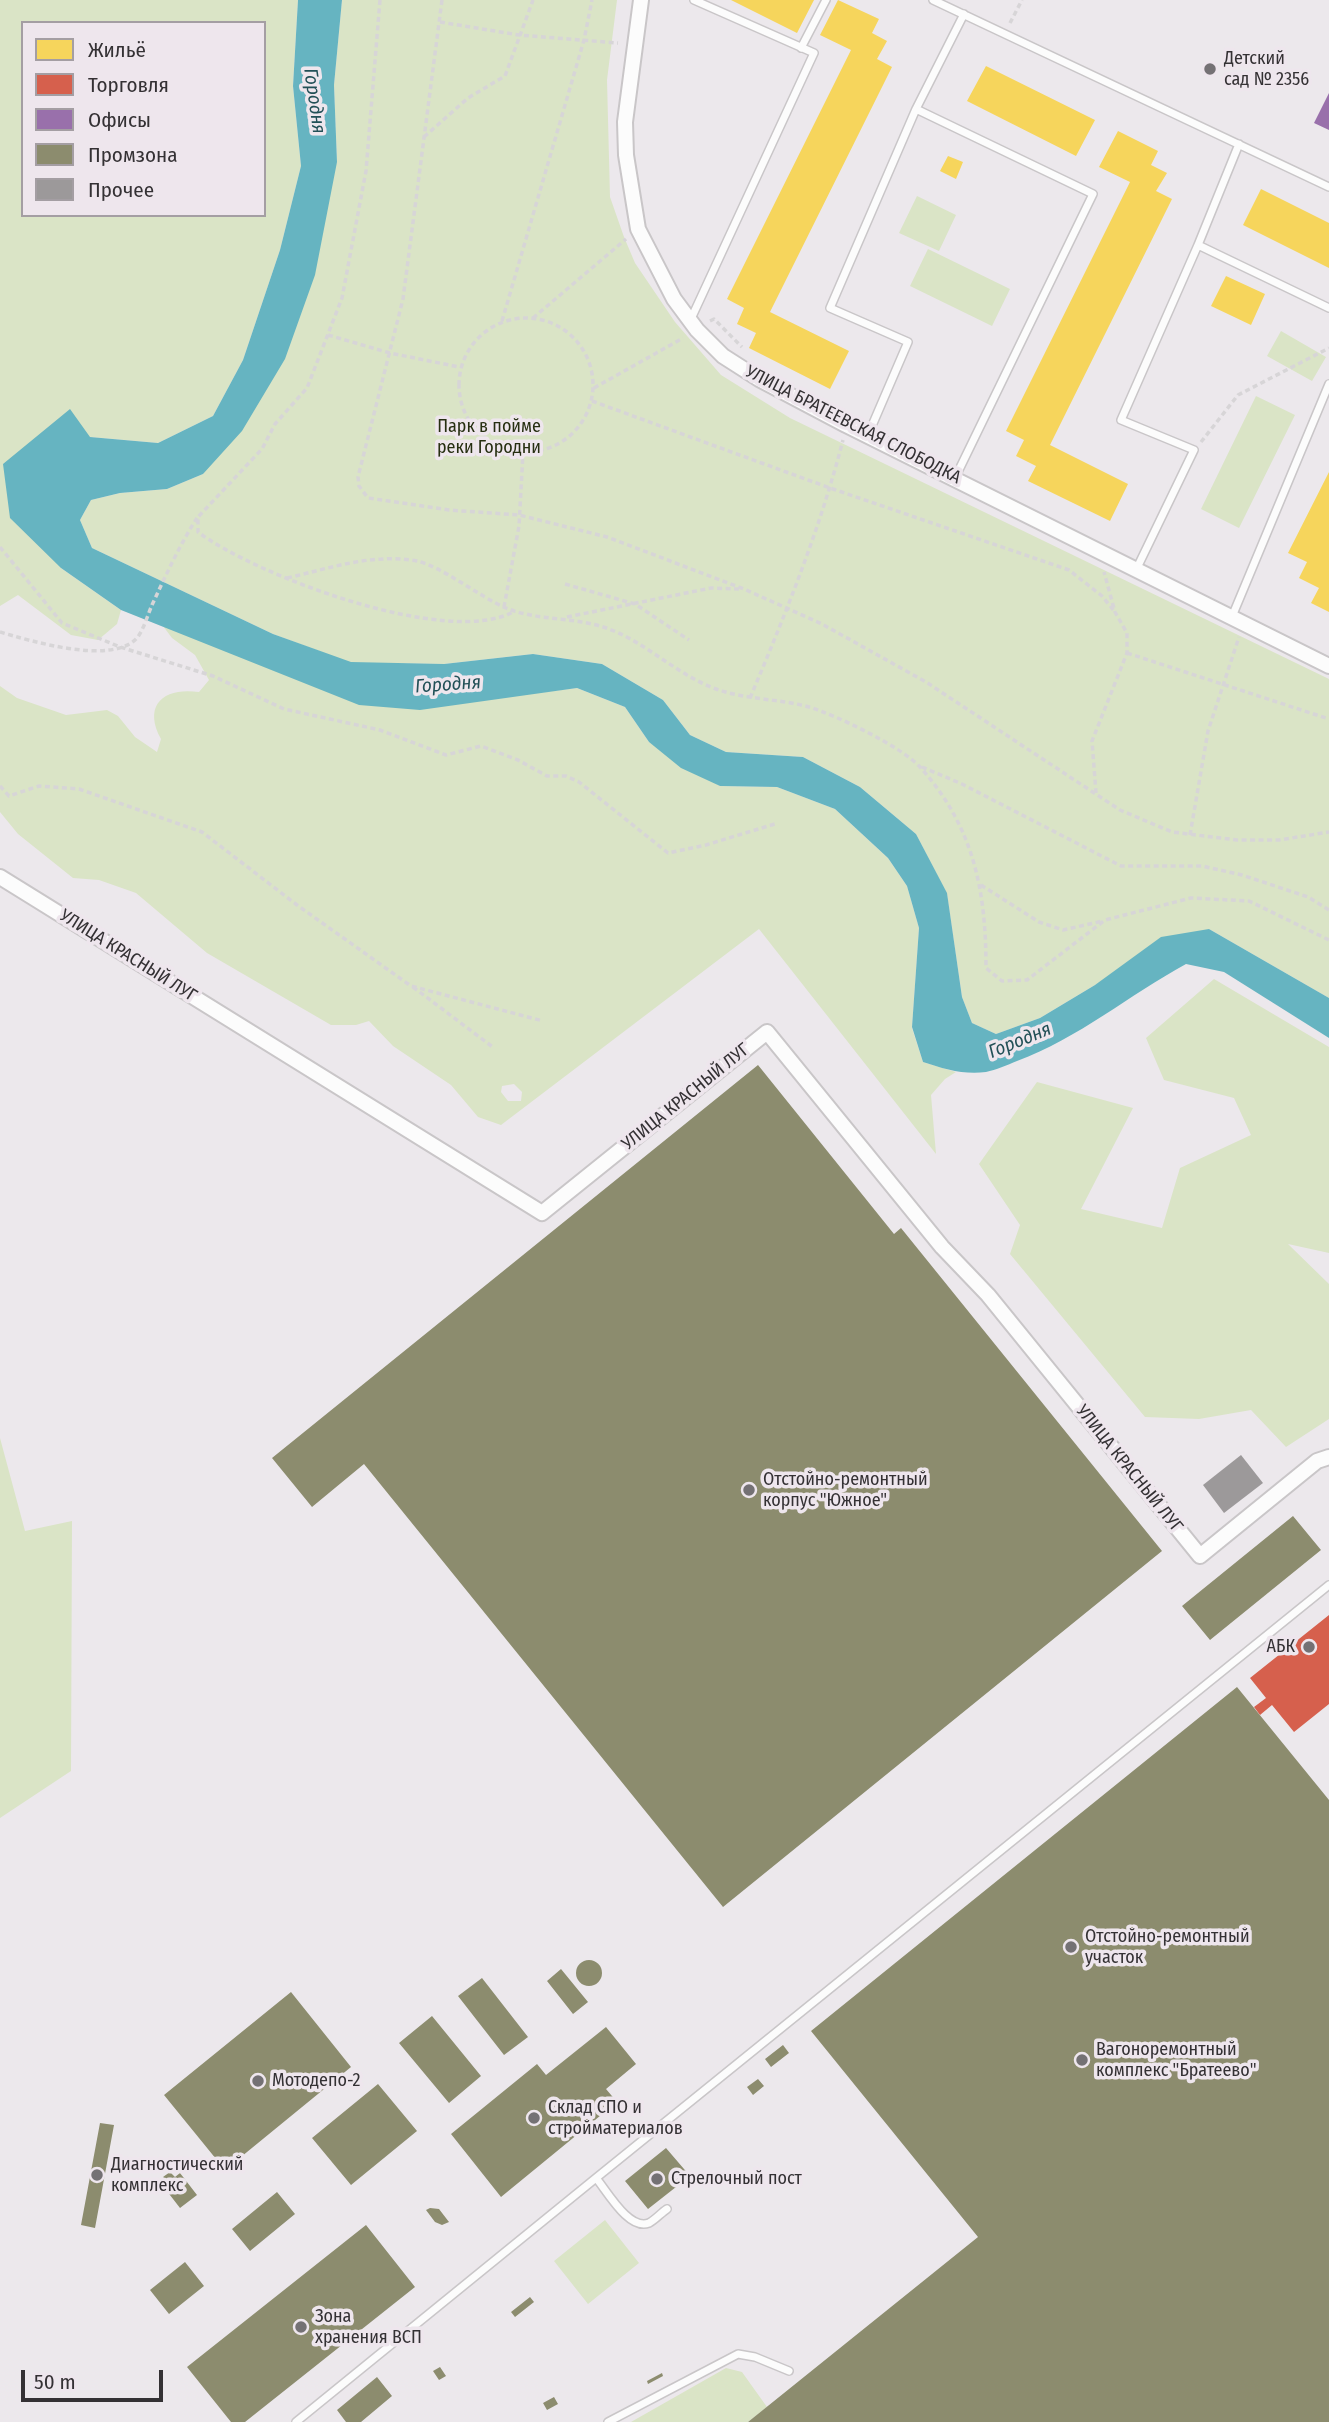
<!DOCTYPE html>
<html>
<head>
<meta charset="utf-8">
<style>
	body { margin:0 }
	#map { position:relative; width:1329px; height:2422px; overflow:hidden; background:#ece8ec; font-family:"Fira Sans Condensed",sans-serif }
	canvas { display:block }
	.legend { position:absolute; left:21px; top:21px; width:245px; height:196px; box-sizing:border-box; background:#eee6ed; border:2px solid #a49ea3; margin:0; padding:9px 12px; list-style:none; font-size:21px; color:#343134 }
	.legend li { display:flex; align-items:center; gap:14px; height:35px }
	.legend b { width:35px; border:2px solid #a49ea3 }
	.scale { position:absolute; left:21px; top:2370px; width:142px; height:32px; box-sizing:border-box; border:4px solid #343134; border-top:0; padding-left:9px; font-size:21px; line-height:24px; white-space:nowrap; color:#343134; -webkit-text-stroke:5px #eee6ed; paint-order:stroke }
</style>
</head>
<body>
<div id="map">
<canvas width="1329" height="2422"></canvas>
<ul class="legend">
<li><b style="height:19px;background:#f6d55c"></b>Жильё</li>
<li><b style="height:19px;background:#d6604d"></b>Торговля</li>
<li><b style="height:19px;background:#9970ab"></b>Офисы</li>
<li><b style="height:19px;background:#8c8c6e"></b>Промзона</li>
<li><b style="height:19px;background:#9c999a"></b>Прочее</li>
</ul>
<div class="scale">50 m</div>
</div>
<script>
const c = document.querySelector('canvas').getContext('2d');
c.lineJoin = 'round';
function paint(path, color) {
  c.fillStyle = color;
  c.fill(path, 'evenodd');
}
function trace(path, color, width, dash) {
  c.strokeStyle = color;
  c.lineWidth = width;
  c.lineCap = dash ? 'butt' : 'round';
  c.setLineDash(dash || []);
  c.stroke(path);
}
function write(font, color, halo, rows, align = 'center') {
  c.font = font + ' "Fira Sans Condensed",sans-serif';
  c.lineWidth = 7;
  c.setLineDash([]);
  c.textBaseline = 'middle';
  c.strokeStyle = halo;
  c.fillStyle = color;
  for (const [text, x, y, turn = 0] of rows) {
    c.save();
    c.translate(x, y);
    c.rotate((+turn || 0) * Math.PI / 180);
    c.textAlign = isNaN(turn) ? turn : align;
    if (halo) c.strokeText(text, 0, 0);
    c.fillText(text, 0, 0);
    c.restore();
  }
}
paint(new Path2D(`
	M0,0H298L293,86L301,166L280,250L243,360L213,416L158,443L90,437L61,568L121,610L117,624L98,640L71,635L18,595L0,606ZM23,23H264V215H23Z
	M342,0H617L607,80L610,197L624,237L635,263L675,322L721,375L790,418L1329,679V998L1209,929L1095,985L1040,1018L996,1034L972,1023L962,997L947,894L916,834L860,787L803,757L726,752L690,735L663,700L602,664L533,654L444,664L351,663L273,634L92,548L80,520L91,500L120,493L167,489L203,474L337,162L334,85Z
	M917,196L956,215L939,251L899,233Z
	M928,249L1010,289L992,326L910,286Z
	M1281,331L1326,357L1312,381L1267,356Z
	M1256,396L1295,415L1239,528L1201,509Z
	M163,626L257,662L504,697L577,688L625,707L649,742L720,786L777,787L835,809L888,858L907,886L919,928L912,1028L923,1062L956,1072L945,1079L931,1095L936,1154L759,929L501,1125L478,1117L451,1085L393,1046L369,1021L356,1025H331L207,953L136,893L99,880L73,878L18,834L0,812V686L17,698L66,715L107,710L118,716L135,737L157,752L161,739C142,704 165,687 199,692L209,680L195,655L172,638ZM514,1084L522,1092L521,1101H508L501,1092L502,1086Z
	M1214,979L1329,1047V1253L1288,1244L1329,1284V1419L1286,1447L1251,1410L1199,1419L1145,1417L1010,1254L1020,1225L979,1164L1037,1082L1133,1108L1081,1209L1162,1228L1180,1168L1251,1135L1234,1098L1164,1080L1146,1038Z
	M0,1438L25,1531L72,1521L71,1771L0,1818Z
	M605,2220L639,2263L588,2304L554,2261Z
	M726,2368L742,2372L767,2407L748,2422H631Z`), '#dae4c6');
paint(new Path2D(`
	M298,0H342L334,85L337,162L315,275L285,359L242,431L203,474L167,489L120,493L91,500L80,520L92,548L273,634L351,662L444,664L533,654L602,664L663,700L690,735L726,752L803,757L860,787L916,834L947,893L962,997L972,1023L996,1034L1040,1018L1095,985L1161,937L1209,929L1329,998V1038L1224,972L1186,964C1129,995 1079,1038 1017,1061C1007,1065 996,1070 986,1072C964,1075 944,1069 923,1062L912,1027L919,928L907,886L888,858L835,809L777,787L720,786L681,768L649,742L625,707L577,688L420,710L359,705L121,610L61,568L10,518L3,464L70,409L90,437L158,443L213,416L243,360L280,250L301,166L293,86Z`), '#66b4c1');
paint(new Path2D(`
	M731,0H814L797,33Z
	M838,0L879,19L872,33L887,41L877,59L892,67L770,312L849,351L830,389L749,348L756,333L737,324L744,308L727,299L851,50L820,35Z
	M986,66L1095,120L1076,156L967,101Z
	M1118,131L1158,151L1151,165L1167,173L1156,191L1172,199L1050,445L1128,484L1110,521L1028,481L1036,466L1016,456L1024,440L1006,431L1130,182L1099,167Z
	M948,156L963,162L956,179L940,171Z
	M1261,189L1329,223V268L1243,225Z
	M1226,276L1265,294L1251,325L1211,306Z
	M1329,472V612L1311,603L1319,588L1299,578L1307,562L1288,553Z`), '#f6d55c');
paint(new Path2D(`
	M1329,1615V1704L1294,1732L1272,1705L1260,1715L1254,1707L1266,1698L1250,1678Z`), '#d6604d');
paint(new Path2D(`
	M1329,93V130L1314,123Z`), '#9970ab');
paint(new Path2D(`
	M758,1065L894,1234L901,1228L1162,1551L723,1907L364,1464L312,1507L272,1458Z
	M1293,1516L1321,1550L1210,1640L1182,1606Z
	M1237,1687L1329,1800V2422H748L978,2237L811,2031Z
	M576 1973a13 13 0 1 1 26 0a13 13 0 1 1-26 0Z
	M561,1969L588,2002L573,2014L547,1981Z
	M482,1978L528,2037L504,2055L458,1996Z
	M291,1992L351,2067L225,2170L164,2095Z
	M432,2016L481,2076L449,2103L399,2043Z
	M606,2027L636,2064L606,2089L617,2102L501,2197L451,2134L537,2064L546,2075Z
	M783,2045L789,2053L771,2067L765,2059Z
	M758,2079L764,2086L753,2095L747,2087Z
	M378,2084L417,2131L351,2185L312,2138Z
	M100,2123L114,2125L95,2228L81,2225Z
	M666,2148L690,2176L648,2209L625,2181Z
	M170,2172L175,2177L180,2173L197,2195L180,2208L163,2186L167,2182L163,2177Z
	M277,2192L295,2214L250,2251L232,2229Z
	M430,2208L439,2209L449,2222L442,2225L435,2222L426,2210Z
	M366,2225L415,2287L245,2422H231L187,2367Z
	M185,2262L204,2286L169,2314L150,2290Z
	M530,2297L534,2302L515,2317L511,2312Z
	M440,2367L446,2376L439,2380L433,2371Z
	M662,2373L663,2376L648,2384L647,2381Z
	M377,2377L392,2396L361,2422H346L337,2410Z
	M554,2397L558,2404L547,2410L543,2403Z`), '#8c8c6e');
paint(new Path2D(`
	M1241,1455L1263,1483L1224,1513L1203,1485Z`), '#9c999a');
const lane = new Path2D(`
	M933,0L1329,187
	M801,48L826,0
	M916,109L1093,194L955,478
	M1239,144L1198,245L1329,308
	M690,321L814,53L694,0
	M868,435L908,342L830,308L916,109L964,14
	M1136,570L1194,450L1121,420L1198,245
	M1231,619L1329,384
	M667,2209C661,2213 655,2220 649,2223C629,2231 607,2191 596,2178L1329,1585
	M296,2422L596,2178
	M608,2422L738,2354L755,2357L789,2371`);
const street = new Path2D(`
	M641,0L625,122L626,155L638,229L674,299L697,330L723,356L759,379L846,425L1329,666
	M0,877L542,1213L767,1032L942,1247L988,1295L1200,1556L1317,1461L1329,1457`);
trace(lane, '#c9c6c8', 10);
trace(street, '#c9c6c8', 18);
trace(new Path2D(`
	M380,0L366,171L342,298L307,388L275,424L262,449L198,517V532C255,575 449,649 515,611
	M442,0L403,299L358,477L359,486L368,498L449,510L519,515L607,537L744,589L822,624L926,682L1120,810L1172,832L1237,840H1279L1329,832
	M440,22L519,35L618,43
	M1010,23L1022,0
	M424,137L468,98L505,76L533,0
	M459 385a67 67 0 1 1 134 0a67 67 0 1 1-134 0Z
	M533,318L626,239
	M502,321L584,40L592,0
	M710,321L714,319L742,347
	M328,335L390,353L459,367
	M594,388L683,338
	M592,401L830,488L1069,570L1102,596L1115,612
	M1201,442L1238,395L1329,348
	M0,547L62,623L120,647L213,676L284,709L380,730L446,755L481,746L518,760L547,776H566L579,782L668,853L706,845L778,823
	M287,578C331,568 372,553 417,561C441,566 480,597 506,608C540,622 580,616 614,631C648,645 676,673 711,687C742,700 777,698 809,707C836,715 902,747 920,767C974,827 986,891 986,968L1002,981L1027,980L1105,920L1191,898L1249,901L1329,940
	M565,584L635,604L689,640
	M504,607L519,526L523,453
	M567,617L711,588L739,589
	M0,632C31,641 110,665 136,639C143,632 148,614 152,605C166,575 179,546 197,518
	M1127,653L1329,719
	M750,698C786,613 820,529 843,440
	M922,767L962,784L1121,866H1202L1242,875L1308,897L1329,910
	M0,786L9,796L39,786L79,789L202,832L297,905L411,986L543,1021
	M1096,793L1092,741L1127,653V633L1115,612L1104,572
	M1190,835L1208,731L1239,637
	M981,885L1039,922L1063,930L1103,921
	M413,987L494,1048`), '#d7d5d7', 3.5, [5, 3.5]);
trace(lane, '#fcfcfc', 7);
trace(street, '#fcfcfc', 14);
for (const [x, y, r, color] of [
	[1210,69,7,"#747174"],
	[749,1490,7,"#747174"],
	[1309,1647,7,"#747174"],
	[1071,1947,7,"#747174"],
	[1082,2060,7,"#747174"],
	[258,2081,7,"#747174"],
	[534,2118,7,"#747174"],
	[97,2175,7,"#747174"],
	[657,2179,7,"#747174"],
	[301,2327,7,"#747174"]
]) {
  const dot = new Path2D();
  dot.arc(x, y, r, 0, 2 * Math.PI);
  c.fillStyle = color;
  c.fill(dot);
  trace(dot, '#eee6ed', 2.5);
}
write('18px', '#343134', '#eee6ed', [
	["Детский",1224,59],
	["сад № 2356",1224,80],
	["Отстойно-ремонтный",763,1480],
	["корпус \"Южное\"",763,1501],
	["АБК",1295,1647,"right"],
	["Отстойно-ремонтный",1085,1937],
	["участок",1085,1958],
	["Вагоноремонтный",1096,2050],
	["комплекс \"Братеево\"",1096,2071],
	["Мотодепо-2",272,2081],
	["Склад СПО и",548,2108],
	["стройматериалов",548,2129],
	["Диагностический",111,2165],
	["комплекс",111,2186],
	["Стрелочный пост",671,2179],
	["Зона",315,2317],
	["хранения ВСП",315,2338]
], 'left');
write('18px', '#343134', '#eee6ed', [
	["УЛИЦА БРАТЕЕВСКАЯ СЛОБОДКА",853,425,27],
	["УЛИЦА КРАСНЫЙ ЛУГ",128,956,32],
	["УЛИЦА КРАСНЫЙ ЛУГ",686,1097,-39],
	["УЛИЦА КРАСНЫЙ ЛУГ",1129,1469,51]
]);
write('18px', '#262f11', '#eee6ed', [
	["Парк в пойме",489,427],
	["реки Городни",489,448]
]);
write('italic 19px', '#225057', '#eee6ed', [
	["Городня",314,101,82],
	["Городня",448,685,-4],
	["Городня",1020,1041,-22]
]);
</script>
</body>
</html>
